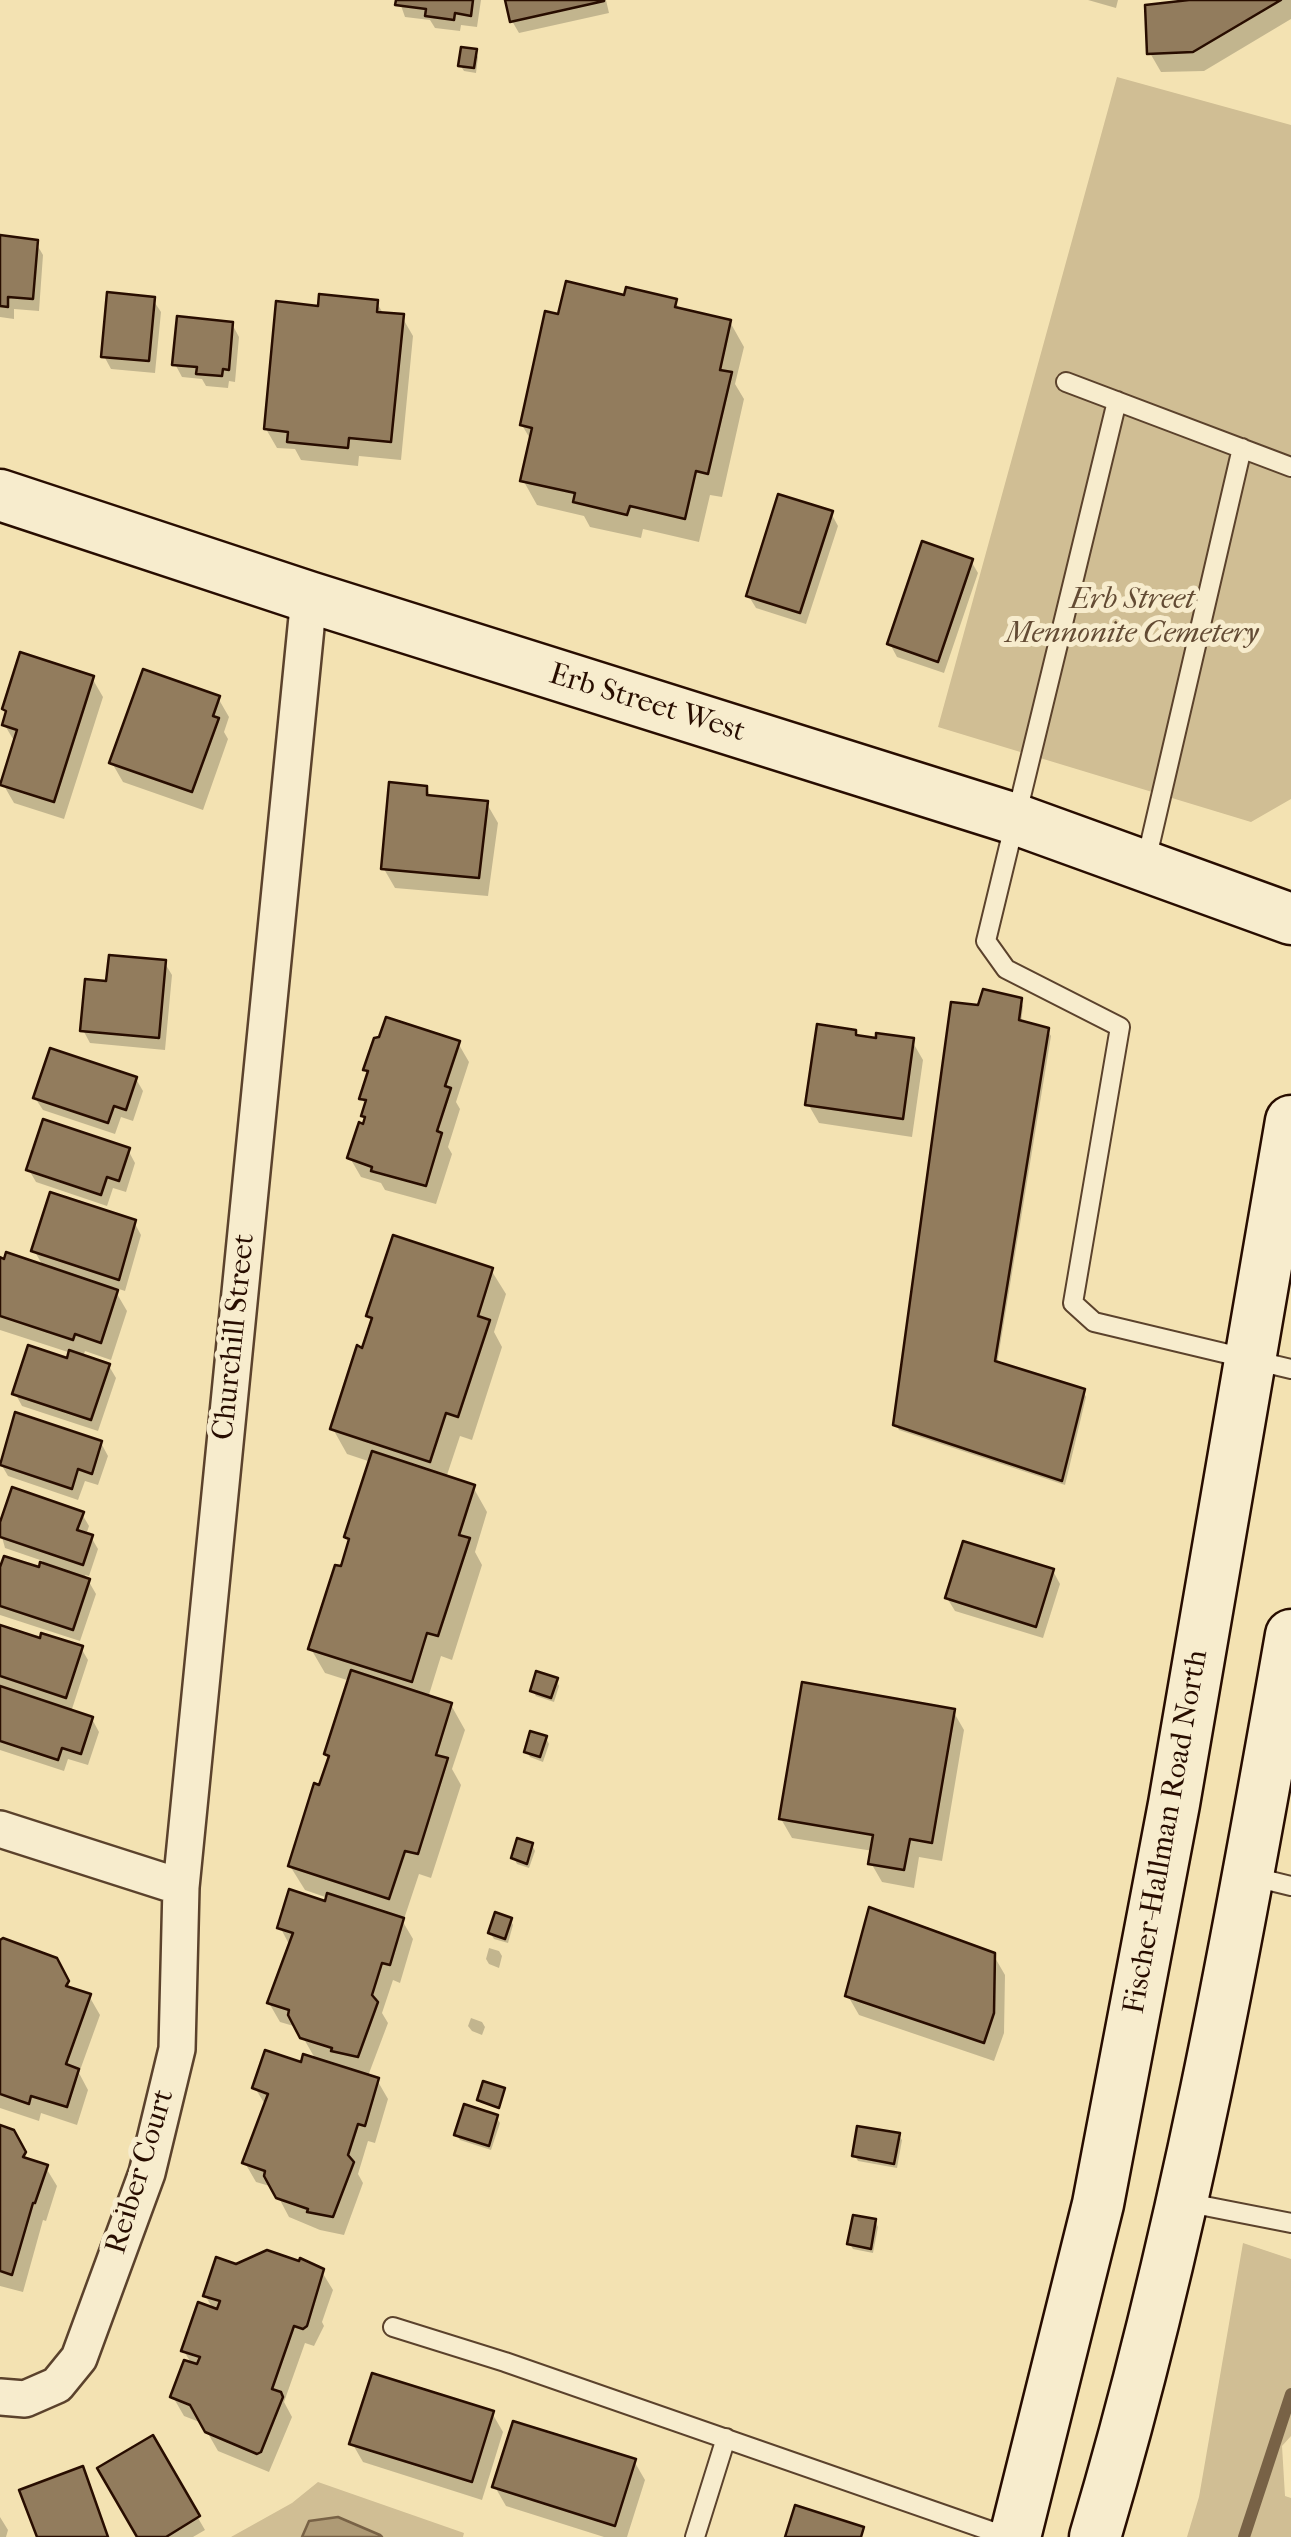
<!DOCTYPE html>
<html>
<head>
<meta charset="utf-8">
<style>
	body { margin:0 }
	canvas { display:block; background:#f3e2b2 }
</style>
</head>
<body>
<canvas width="1291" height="2537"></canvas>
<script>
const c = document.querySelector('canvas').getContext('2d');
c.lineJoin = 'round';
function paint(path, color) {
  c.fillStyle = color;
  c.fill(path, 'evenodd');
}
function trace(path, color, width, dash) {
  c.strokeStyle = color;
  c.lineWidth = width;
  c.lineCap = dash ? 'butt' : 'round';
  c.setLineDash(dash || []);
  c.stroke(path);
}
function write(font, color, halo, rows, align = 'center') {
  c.font = font + ' "IM FELL French Canon",serif';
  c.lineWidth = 10;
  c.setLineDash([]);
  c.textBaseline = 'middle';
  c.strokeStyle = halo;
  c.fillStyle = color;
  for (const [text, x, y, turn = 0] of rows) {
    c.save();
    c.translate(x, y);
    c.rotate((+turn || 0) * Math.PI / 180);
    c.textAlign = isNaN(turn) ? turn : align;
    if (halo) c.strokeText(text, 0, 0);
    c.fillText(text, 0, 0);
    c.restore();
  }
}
paint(new Path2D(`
	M1117,77L1291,125V799L1251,822L938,727Z
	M1243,2243L1291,2259V2436L1282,2446L1285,2496L1291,2498V2537H1187L1199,2497Z
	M318,2482L464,2533L463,2537H231L292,2503Z`), '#d0be94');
const water = new Path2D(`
	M338,2517L380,2535L382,2537H302L309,2521Z`);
paint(water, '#ae9a75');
trace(water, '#786246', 2.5);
paint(new Path2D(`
	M399,0H481L477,27L461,25L460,31L435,28L430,20L405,17Z
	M507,0H606L609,13L519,33L512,21Z
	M1088,0H1118L1116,8Z
	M1194,0H1291V19L1204,71L1161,72L1150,53Z
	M475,51L478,57L476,73L464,71L460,65Z
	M0,238L36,243L43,255L39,311L14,309V319L0,317Z
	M153,300L161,312L155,373L111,369L104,356Z
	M675,301L681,311L730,322L744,347L735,384L744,399L722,497L710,495L699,542L643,529L641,538L590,527L584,516L537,505L523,480L532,442L522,425L560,317Z
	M377,303L384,315L402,317L413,336L401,460L359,456L358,466L301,460L295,449L277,448L266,429L320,309Z
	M232,324L239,337L235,382L229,381L228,388L206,386L202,379L182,377L175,364Z
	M831,513L838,526L806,624L756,608L748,595Z
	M971,561L978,573L944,673L897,657L890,644Z
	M92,678L103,697L64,819L14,803L3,784L16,744L4,724L7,715L4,709Z
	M218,698L229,717L224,732L228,739L203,810L123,782L112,763Z
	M426,788L432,798L487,804L498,823L488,896L395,888L384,869Z
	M164,962L172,975L165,1050L90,1043L83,1030L109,984Z
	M1020,1000L1023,1006L1021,1023L1047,1030L1051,1036L997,1364L1083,1391L1086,1397L1065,1485L899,1430L896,1424L980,1008Z
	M855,1032L858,1038L912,1041L923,1060L912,1137L819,1123L808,1104Z
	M458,1043L469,1062L456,1102L460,1109L448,1147L452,1154L436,1204L385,1190L381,1183L361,1177L350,1158L366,1122L363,1115L366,1106L362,1099L370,1076L366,1070Z
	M136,1079L143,1091L133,1121L121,1117L115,1134L43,1110L35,1098Z
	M128,1150L135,1163L126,1192L113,1188L107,1206L36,1182L29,1170Z
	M134,1222L141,1235L125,1291L113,1287L127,1311L111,1360L85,1351L83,1357L109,1366L116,1378L98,1431L22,1406L15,1393L69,1361L71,1353L0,1330V1260L44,1268L34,1250Z
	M491,1270L506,1294L494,1332L502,1347L472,1440L460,1436L446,1478L473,1487L487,1512L475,1552L482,1565L452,1660L441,1656L428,1698L451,1705L465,1730L452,1769L461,1785L431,1878L419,1874L403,1922L413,1939L400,1983L393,1980L382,2013L388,2023L368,2076L377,2080L388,2099L375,2143L368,2141L358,2174L363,2183L344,2235L320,2230L289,2217L273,2187L256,2182L245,2163L266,2106L255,2088L316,2060L297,2027L280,2022L269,2003L290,1946L280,1927L327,1904L328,1898L305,1890L290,1866L330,1761L326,1754L350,1681L325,1673L311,1649L342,1569L351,1543L347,1536L371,1462L347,1454L333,1429L373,1323L369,1316Z
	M101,1443L108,1456L98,1485L85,1481L78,1500L8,1476L1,1464Z
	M82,1514L89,1526L86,1535L91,1537L98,1549L89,1576L85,1575L96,1594L80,1641L0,1615V1575L41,1571L43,1561L5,1548L0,1530Z
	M1053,1571L1060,1584L1043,1638L955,1611L947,1598Z
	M0,1634L81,1648L88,1660L71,1712L92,1719L99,1732L88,1765L68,1759L64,1771L0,1750Z
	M556,1680L559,1686L554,1702L536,1696L532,1690Z
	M953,1711L964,1730L942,1861L919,1857L914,1888L882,1882L871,1863L873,1851L792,1838L781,1819Z
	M546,1738L549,1744L543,1762L530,1757L527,1752Z
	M532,1845L535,1851L529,1868L517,1864L514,1858Z
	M510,1920L513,1925L508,1943L494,1939L490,1933Z
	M0,1943L55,1960L72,1991L89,1996L100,2015L79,2073L88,2090L77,2125L41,2113L39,2121L0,2108Z
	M489,1948L499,1951L502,1956L499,1968L489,1964L486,1959Z
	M994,1956L1005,1975L1004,2033L994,2061L859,2015L848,1996Z
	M471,2018L482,2022L485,2027L482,2035L472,2031L468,2026Z
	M496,2117L500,2123L491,2150L460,2140L456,2134Z
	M0,2127L12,2132L29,2162L46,2168L57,2186L46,2221L43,2220L23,2292L0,2286Z
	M898,2135L902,2140L897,2168L858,2161L855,2156Z
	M875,2221L878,2227L873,2253L853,2249L850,2244Z
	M236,2267L322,2272L333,2290L322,2322L324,2326L314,2346L305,2343L284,2402L292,2417L269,2472L218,2451L202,2423L184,2416L173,2397L192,2365L184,2351L214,2311L205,2295Z
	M492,2413L503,2432L482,2500L363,2462L352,2443Z
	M152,2439L205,2530L193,2537H140Z
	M634,2461L645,2480L627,2537H604L506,2506L495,2487Z
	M0,2517L8,2530L6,2537H0Z`), '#0003');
trace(new Path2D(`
	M1244,2537L1291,2394`), '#786246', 12);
const building = new Path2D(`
	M396,0H473L471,16L455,13L454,20L425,16L426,9L395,5Z
	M505,0H604V1L510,22Z
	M1189,0H1281L1193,52L1147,54L1145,5Z
	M461,47L477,49L474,68L458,66Z
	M0,235L38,240L33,299L8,297V307L0,306Z
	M566,281L624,295L626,287L677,299L675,307L731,320L720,370L732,372L708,474L696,471L685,519L630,506L627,515L573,502L575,493L520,481L532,428L520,425L545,311L558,314Z
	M107,292L155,297L149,361L101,357Z
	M319,294L378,300L377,312L404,314L391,442L349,438L348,448L287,442L288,432L264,429L276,301L318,306Z
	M177,316L233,322L229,370L223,369L222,376L196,374L197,367L172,365Z
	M778,494L833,511L800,613L746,596Z
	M922,541L973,559L938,662L887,644Z
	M20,652L94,676L54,802L0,785L17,730L2,725L6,711L2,709Z
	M143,669L220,696L213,716L219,718L192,792L109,763Z
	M389,782L427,786V795L488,801L479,878L381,869Z
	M109,955L166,960L159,1038L80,1031L85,979L106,981Z
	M983,989L1022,998L1019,1020L1049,1028L995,1361L1085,1389L1062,1481L893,1425L951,1002L978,1005Z
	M386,1017L460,1041L445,1086L451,1088L437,1131L442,1133L426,1186L371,1171L372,1167L347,1158L359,1122L363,1124L365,1117L361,1116L366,1100L359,1099L368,1071L363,1070L374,1038L379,1037Z
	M817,1024L856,1030V1035L876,1038V1033L914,1038L903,1119L805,1105Z
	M50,1048L137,1077L126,1110L114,1106L108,1123L33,1098Z
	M43,1119L130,1148L119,1181L107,1177L101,1195L26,1170Z
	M50,1192L136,1220L119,1280L31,1251Z
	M393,1235L493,1268L478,1316L490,1320L458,1417L446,1413L430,1462L330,1429L357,1345L362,1348L372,1318L366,1316Z
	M6,1252L118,1290L101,1343L75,1334L73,1340L0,1316V1257L4,1259Z
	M28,1345L67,1358L69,1350L110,1364L91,1420L12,1394Z
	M15,1412L102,1441L92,1474L78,1469L72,1489L0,1465Z
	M372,1451L475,1485L459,1535L470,1538L438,1636L427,1633L412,1682L308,1649L335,1565L341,1566L349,1539L344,1537Z
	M12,1487L84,1512L77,1530L93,1535L83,1565L0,1537V1522Z
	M963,1541L1054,1569L1036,1627L945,1598Z
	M4,1556L39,1567L40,1562L90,1579L73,1630L0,1606V1567Z
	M0,1625L40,1638L41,1633L83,1646L66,1698L0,1676Z
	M351,1670L452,1703L436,1755L448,1758L418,1854L405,1851L389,1899L288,1866L314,1783L319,1785L329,1756L324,1754Z
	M536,1671L558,1678L551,1698L530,1691Z
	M802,1682L955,1709L932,1843L910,1839L904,1870L868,1864L873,1835L779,1819Z
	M0,1686L93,1717L81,1754L62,1748L58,1760L0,1741Z
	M530,1731L547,1736L540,1757L524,1752Z
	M517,1838L533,1843L527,1864L511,1858Z
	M289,1889L325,1901L327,1893L404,1918L390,1965L382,1963L372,1995L378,2002L358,2057L331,2051L332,2048L300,2038L288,2015L289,2010L267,2003L293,1933L277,1928Z
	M869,1907L995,1953L994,2013L984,2043L845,1996Z
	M495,1912L512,1918L505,1939L488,1933Z
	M3,1938L57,1958L69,1981L66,1986L91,1994L66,2064L79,2069L67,2107L31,2096L29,2104L0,2094V1940Z
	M265,2050L301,2062L303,2054L379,2078L365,2126L358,2124L348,2155L354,2162L333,2217L307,2212L308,2209L276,2198L264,2176L265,2171L242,2163L268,2094L252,2088Z
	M483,2081L505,2088L499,2108L477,2100Z
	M464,2104L498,2115L489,2146L454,2135Z
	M0,2125L14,2130L26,2152L23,2157L48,2165L35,2203H33L12,2275L0,2271Z
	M857,2126L900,2133L894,2164L852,2156Z
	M853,2215L876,2219L871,2249L847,2244Z
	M267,2250L299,2261L300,2258L324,2269L307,2326L303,2329L294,2326L272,2389L281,2392L283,2397L261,2452L257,2454L205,2432L190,2405L170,2397L184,2360L197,2364L200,2357L181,2351L198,2302L217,2309L220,2301L203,2296L216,2257L236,2264Z
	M372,2373L494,2411L472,2482L349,2444Z
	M513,2421L636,2459L615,2526L492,2487Z
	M153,2435L200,2516L166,2537H137L97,2468Z
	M83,2466L108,2537H37L19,2490Z
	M795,2505L864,2527L861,2537H785Z`);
paint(building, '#927c5d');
trace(building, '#280d00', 2.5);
const lane = new Path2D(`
	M1066,382L1291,467
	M1117,401L986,941L1006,969L1120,1027L1073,1303L1094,1322L1291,1369
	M1146,861L1242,448
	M1250,1876L1291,1886
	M1184,2202L1291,2223
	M393,2327L505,2362L1008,2537
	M695,2537L726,2438`);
const street = new Path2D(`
	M0,1829L181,1887L309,597
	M0,2397L25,2399L57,2385L79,2358L147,2173L177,2049L181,1887`);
const secondary = new Path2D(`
	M0,495L309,597L1015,819L1291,919
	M1015,2537L1098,2204L1174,1804L1291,1121
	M1095,2537C1183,2242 1238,1939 1291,1635`);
trace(lane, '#5b422c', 22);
trace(street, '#5b422c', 40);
trace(secondary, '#280d00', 55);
trace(lane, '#f7eccd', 18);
trace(street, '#f7eccd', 35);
trace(secondary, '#f7eccd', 50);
write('italic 30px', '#634b34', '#f7eccd', [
	["Erb Street",1132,601],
	["Mennonite Cemetery",1132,635]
]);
write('30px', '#280d00', '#f7eccd', [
	["Erb Street West",647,704,17],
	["Churchill Street",235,1337,-84],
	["Fischer-Hallman Road North",1167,1832,-80],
	["Reiber Court",141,2172,-73]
]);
</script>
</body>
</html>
